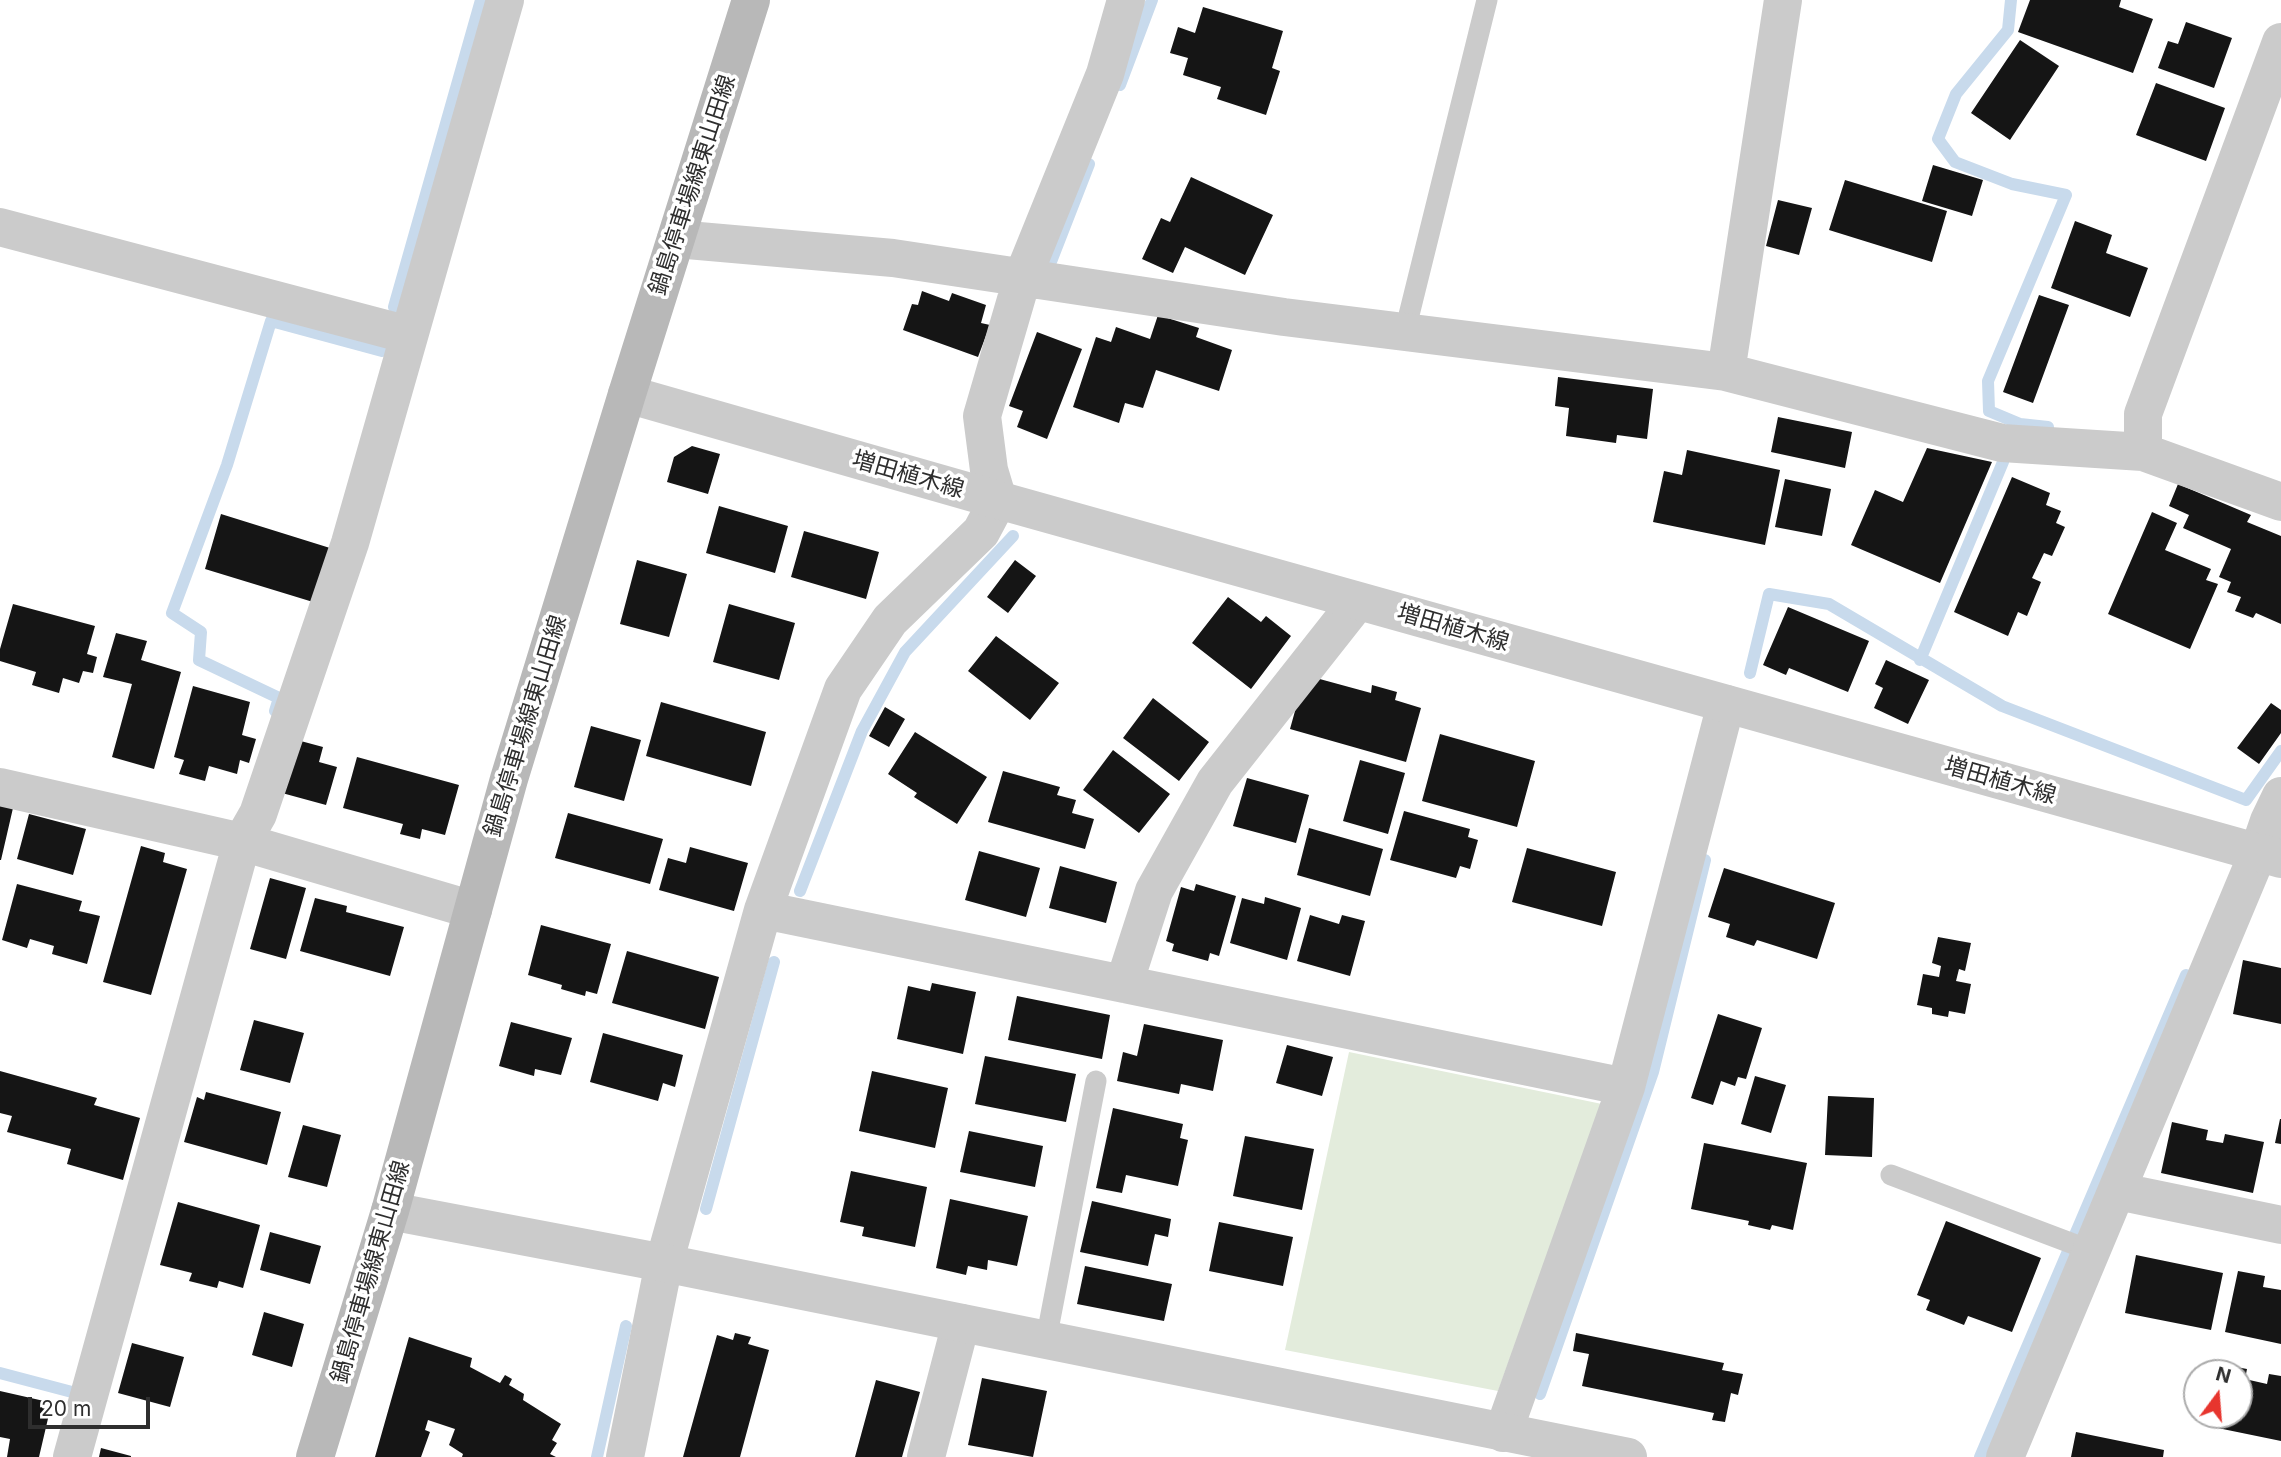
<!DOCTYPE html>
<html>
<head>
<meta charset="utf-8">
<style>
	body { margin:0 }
	#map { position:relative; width:2281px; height:1457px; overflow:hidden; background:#fff; font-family:Inter,sans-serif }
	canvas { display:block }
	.north { position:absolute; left:2183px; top:1359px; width:70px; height:70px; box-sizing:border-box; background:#fff; border:2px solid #ababab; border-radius:50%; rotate:16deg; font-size:19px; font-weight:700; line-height:28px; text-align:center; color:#2e2e2e }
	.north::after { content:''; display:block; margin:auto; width:24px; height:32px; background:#e7352e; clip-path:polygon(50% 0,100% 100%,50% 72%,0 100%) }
	.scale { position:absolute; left:28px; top:1397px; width:122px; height:32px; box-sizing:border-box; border:4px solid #2e2e2e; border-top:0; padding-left:9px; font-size:21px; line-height:24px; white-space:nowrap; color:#2e2e2e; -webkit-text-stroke:5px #fff; paint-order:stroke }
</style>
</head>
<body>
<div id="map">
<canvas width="2281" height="1457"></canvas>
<div class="north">N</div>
<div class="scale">20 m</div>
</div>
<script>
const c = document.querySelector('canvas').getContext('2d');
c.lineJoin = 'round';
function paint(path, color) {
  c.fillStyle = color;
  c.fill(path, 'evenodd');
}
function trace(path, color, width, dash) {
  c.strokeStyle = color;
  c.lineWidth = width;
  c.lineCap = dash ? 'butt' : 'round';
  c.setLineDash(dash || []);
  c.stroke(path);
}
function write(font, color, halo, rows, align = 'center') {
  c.font = font + ' Inter,"Noto Sans JP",sans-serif';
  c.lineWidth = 7;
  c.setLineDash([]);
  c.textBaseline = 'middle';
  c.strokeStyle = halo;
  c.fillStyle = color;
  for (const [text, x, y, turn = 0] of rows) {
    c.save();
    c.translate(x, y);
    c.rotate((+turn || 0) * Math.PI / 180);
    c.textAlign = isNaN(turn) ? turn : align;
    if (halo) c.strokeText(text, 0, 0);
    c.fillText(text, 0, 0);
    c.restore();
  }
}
paint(new Path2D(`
	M1349,1052L1602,1104L1498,1391L1285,1350Z`), '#e3ecdc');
trace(new Path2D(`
	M2011,0L2008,30L1956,94L1938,139L1955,162L2012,184L2066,195L1988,381L1989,411L2020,424L2048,427
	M1120,85L1152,0
	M1045,277L1089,164
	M394,307L481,0
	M1920,660L2003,462
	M1750,673L1769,594L1829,604L2002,706L2246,800L2281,751
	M275,711L279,698L199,660L201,632L172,613L227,465L271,321L382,351
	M800,891L862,731L905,652L1013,536
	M706,1209L774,962
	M0,1373L72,1392
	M1540,1394L1653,1072L1705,860
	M597,1457L626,1326
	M1980,1457L2186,975`), '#c8daec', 12);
paint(new Path2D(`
	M2030,0H2121L2119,7L2153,19L2133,73L2018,32Z
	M1203,7L1283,31L1272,68L1280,71L1266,115L1217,99L1221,87L1183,75L1188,58L1170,53L1178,27L1195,33Z
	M2186,22L2232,38L2214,88L2158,68L2168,41L2178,44Z
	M2020,40L2059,66L2010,140L1971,113Z
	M2156,83L2225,108L2206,161L2136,135Z
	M1933,165L1983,180L1972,216L1922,201Z
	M1191,177L1273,215L1245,275L1185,247L1173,273L1142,259L1161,218L1170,222Z
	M1845,180L1947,211L1932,262L1829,230Z
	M1778,200L1812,208L1799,255L1766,246Z
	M2075,221L2112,235L2106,253L2148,268L2130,317L2051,288Z
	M922,291L949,301L952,293L986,305L981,323L990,325L978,357L903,330L912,304L918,305Z
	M2039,295L2069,305L2033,403L2003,392Z
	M1158,315L1199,328L1196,337L1232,350L1219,391L1156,370L1143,408L1125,403L1119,423L1073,407L1096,337L1111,342L1116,327L1150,339Z
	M1037,332L1082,349L1047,439L1017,427L1023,411L1009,406Z
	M1558,377L1653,389L1647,439L1617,435L1616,443L1566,436L1569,408L1555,406Z
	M1778,417L1852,432L1845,468L1771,452Z
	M692,446L720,454L708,494L667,482L674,457Z
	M1927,448L1992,462L1940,583L1851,545L1875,490L1903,502Z
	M1687,450L1780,470L1765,545L1653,522L1664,471L1682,475Z
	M2012,477L2050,493L2046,505L2061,511L2056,523L2065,527L2052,556L2044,553L2032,578L2041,582L2027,616L2018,612L2008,636L1954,612Z
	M1785,479L1831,489L1822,536L1775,527Z
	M2178,484L2251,515L2247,522L2281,536V624L2256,613L2253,618L2235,611L2241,597L2227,592L2231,582L2219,577L2231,549L2183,528L2189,515L2169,506Z
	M719,506L788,526L775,573L706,553Z
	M2152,512L2177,523L2165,550L2211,569L2206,580L2218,584L2190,649L2108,614Z
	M221,514L330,548L313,602L205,569Z
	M804,531L879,552L866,599L791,577Z
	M637,560L687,574L669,637L620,624Z
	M1015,560L1036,576L1008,613L987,597Z
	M1228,597L1261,622L1266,616L1291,636L1251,689L1192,643Z
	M13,604L95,626L87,654L97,657L93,673L83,671L79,683L63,678L59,693L32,685L36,672L0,661V649Z
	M729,604L795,623L779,680L713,662Z
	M1788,607L1869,641L1848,692L1789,668L1786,675L1763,665Z
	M116,633L147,641L141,660L181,672L154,769L112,757L132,684L103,677Z
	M996,636L1059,683L1030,720L968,671Z
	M1886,660L1929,680L1908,724L1874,708L1883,688L1875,684Z
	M1305,675L1371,693L1372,685L1397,692L1395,700L1421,708L1406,762L1290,729Z
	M193,686L250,702L242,735L256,739L249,763L240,760L237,774L209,766L205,781L179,774L184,760L174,757Z
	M1153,698L1209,742L1179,781L1123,738Z
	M661,702L766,732L751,786L646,756Z
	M2271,703L2281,710V733L2259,764L2237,748Z
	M885,707L905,719L889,747L869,736Z
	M591,726L641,740L624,801L574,787Z
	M915,732L987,777L957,824L914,797L917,793L888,774Z
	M1440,734L1535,761L1517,827L1422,801Z
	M297,740L323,747L319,762L337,767L326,805L282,793Z
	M1113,750L1170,794L1139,833L1083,790Z
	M357,757L459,785L445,835L422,829L420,839L400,834L403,824L343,808Z
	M1360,760L1405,773L1388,834L1343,821Z
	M1003,771L1060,787L1057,795L1076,800L1072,813L1094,819L1085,849L988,822Z
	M1247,778L1309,795L1296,843L1233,826Z
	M0,805L13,808L1,860H0Z
	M1404,811L1470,829L1468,837L1478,840L1470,869L1460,866L1456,878L1390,860Z
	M568,813L663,839L650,884L555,858Z
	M29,814L86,829L73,875L17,859Z
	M1309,828L1383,849L1370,896L1297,875Z
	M141,846L165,853L163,862L187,869L151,995L103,982Z
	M690,847L748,863L734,911L659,890L668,858L686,863Z
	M1527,848L1616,872L1602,926L1512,902Z
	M979,851L1040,868L1026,917L965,900Z
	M1060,866L1117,882L1106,923L1049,908Z
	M1724,868L1835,903L1817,959L1757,940L1754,946L1726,937L1730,924L1708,917Z
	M270,878L306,888L286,959L250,949Z
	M17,884L82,901L79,911L100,916L87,964L52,954L54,946L30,939L27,948L2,940Z
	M1196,884L1236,896L1219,956L1210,953L1208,961L1172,951L1174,944L1166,941L1181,887L1194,891Z
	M1265,897L1301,908L1287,960L1230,943L1242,898L1264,904Z
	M315,898L347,906L346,912L404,927L390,976L300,951Z
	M1310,915L1339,924L1342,915L1365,921L1350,976L1297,961Z
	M541,925L611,944L597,994L586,991L585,996L561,989L562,985L528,975Z
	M1938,937L1971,943L1965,971L1959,969L1956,981L1971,984L1965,1014L1949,1011L1948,1017L1932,1014V1008L1917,1005L1923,974L1939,977L1941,966L1932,963Z
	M627,951L719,977L705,1029L612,1003Z
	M2243,960L2281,968V1024L2233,1014Z
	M932,983L976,992L963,1054L897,1039L908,986L930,991Z
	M1017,996L1110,1015L1102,1059L1008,1040Z
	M1718,1014L1762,1028L1746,1079L1738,1077L1735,1086L1721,1081L1713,1105L1691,1098Z
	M254,1020L304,1033L290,1083L240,1070Z
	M511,1022L572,1038L561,1075L535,1069L534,1076L499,1066Z
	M1144,1024L1223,1040L1213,1091L1181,1084L1179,1094L1117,1081L1123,1052L1137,1056Z
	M603,1033L683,1055L675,1087L663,1083L658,1101L590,1082Z
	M1287,1045L1333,1057L1322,1096L1276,1083Z
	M985,1056L1076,1074L1066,1122L975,1104Z
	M0,1071L97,1098L94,1105L140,1118L123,1180L67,1164L71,1149L7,1132L12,1116L0,1113Z
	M872,1071L948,1088L935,1148L859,1131Z
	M1755,1076L1786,1085L1771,1133L1741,1124Z
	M206,1092L281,1112L267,1165L184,1142L197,1097L204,1100Z
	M1828,1096L1874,1098L1872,1157L1825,1155Z
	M1113,1108L1183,1124L1180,1138L1188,1140L1178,1186L1126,1175L1122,1193L1096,1188Z
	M2280,1119H2281V1144L2275,1143Z
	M2172,1122L2208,1130L2206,1140L2223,1143L2225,1134L2264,1142L2253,1193L2161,1173Z
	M303,1125L341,1135L327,1187L288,1177Z
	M969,1131L1043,1146L1035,1187L960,1172Z
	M1245,1136L1314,1149L1302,1210L1233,1196Z
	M1704,1143L1807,1163L1793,1230L1772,1225L1770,1230L1748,1225L1749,1221L1691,1209Z
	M851,1171L927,1187L915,1247L862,1236L864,1227L840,1222Z
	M950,1199L1028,1216L1017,1266L988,1260L987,1270L968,1266L966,1275L936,1268Z
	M1092,1201L1171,1219L1168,1237L1155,1234L1148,1266L1080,1252Z
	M178,1202L260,1225L243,1288L219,1281L217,1288L189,1281L192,1273L160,1265Z
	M1946,1221L2041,1258L2012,1332L1968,1316L1964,1325L1926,1310L1930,1300L1917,1295Z
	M1219,1222L1293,1237L1283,1286L1209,1271Z
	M270,1232L321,1246L310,1284L260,1270Z
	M2136,1255L2223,1273L2211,1330L2125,1313Z
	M1085,1266L1172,1284L1164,1321L1077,1304Z
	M2238,1271L2265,1276L2263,1287L2281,1290V1344L2225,1332Z
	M264,1312L304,1324L292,1367L252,1355Z
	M735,1333L751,1337L748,1344L769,1350L740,1457H683L717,1335L733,1340Z
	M1576,1333L1724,1363L1722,1370L1743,1374L1738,1395L1731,1393L1725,1422L1712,1420L1714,1413L1582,1386L1589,1354L1573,1351Z
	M409,1337L472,1358L470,1367L500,1383L505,1375L512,1379L509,1385L524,1394L523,1400L561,1424L552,1440L557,1443L550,1454L556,1457H462L463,1454L449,1445L455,1429L428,1420L425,1430L430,1432L421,1457H375Z
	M132,1343L184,1357L170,1407L118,1393Z
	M2220,1364L2247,1369L2245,1379L2267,1384L2269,1374L2281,1376V1441L2208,1426L2210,1415H2239V1373H2218Z
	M982,1378L1047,1391L1033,1457L968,1445Z
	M876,1380L920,1392L902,1457H855Z
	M0,1391L44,1401L42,1408L50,1410L39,1457H7L10,1439L0,1437Z
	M2076,1432L2164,1450L2163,1457H2071Z
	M101,1448L131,1456V1457H99Z`), '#151515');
trace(new Path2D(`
	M1405,331L1487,0
	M1891,1175L2092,1251
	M1046,1340L1096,1081`), '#cbcbcb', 21);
trace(new Path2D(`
	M0,227L409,335
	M676,239L893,258L1284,317L1726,372L2002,443L2143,452L2281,502
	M1726,372L1783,0
	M2143,452V414L2281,42
	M0,787L242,842L473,910
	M763,910L1626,1087
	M1124,984L1154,891L1215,782L1357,602
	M2117,1191L2281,1225
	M1503,1433L1626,1087L1726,704
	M72,1457L242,842L258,814L350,543L505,0
	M625,1457L664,1263L763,910L843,689L890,620L981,532L998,500L989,470L982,416L1022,279L1105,74L1126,0
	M926,1457L961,1323
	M2005,1457L2258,853L2269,821L2281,796`), '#cbcbcb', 38);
trace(new Path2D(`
	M627,394L998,500L2281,859
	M390,1211L664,1263L1628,1457`), '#cbcbcb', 38);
trace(new Path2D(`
	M315,1457L390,1211L509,779L627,394L751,0`), '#b8b8b8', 38);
write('23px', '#2e2e2e', '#fff', [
	["鍋島停車場線東山田線",693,185,-72],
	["増田植木線",908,475,16],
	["増田植木線",1453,628,16],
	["鍋島停車場線東山田線",526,726,-73],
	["増田植木線",2000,781,16],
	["鍋島停車場線東山田線",371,1272,-74]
]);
</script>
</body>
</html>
